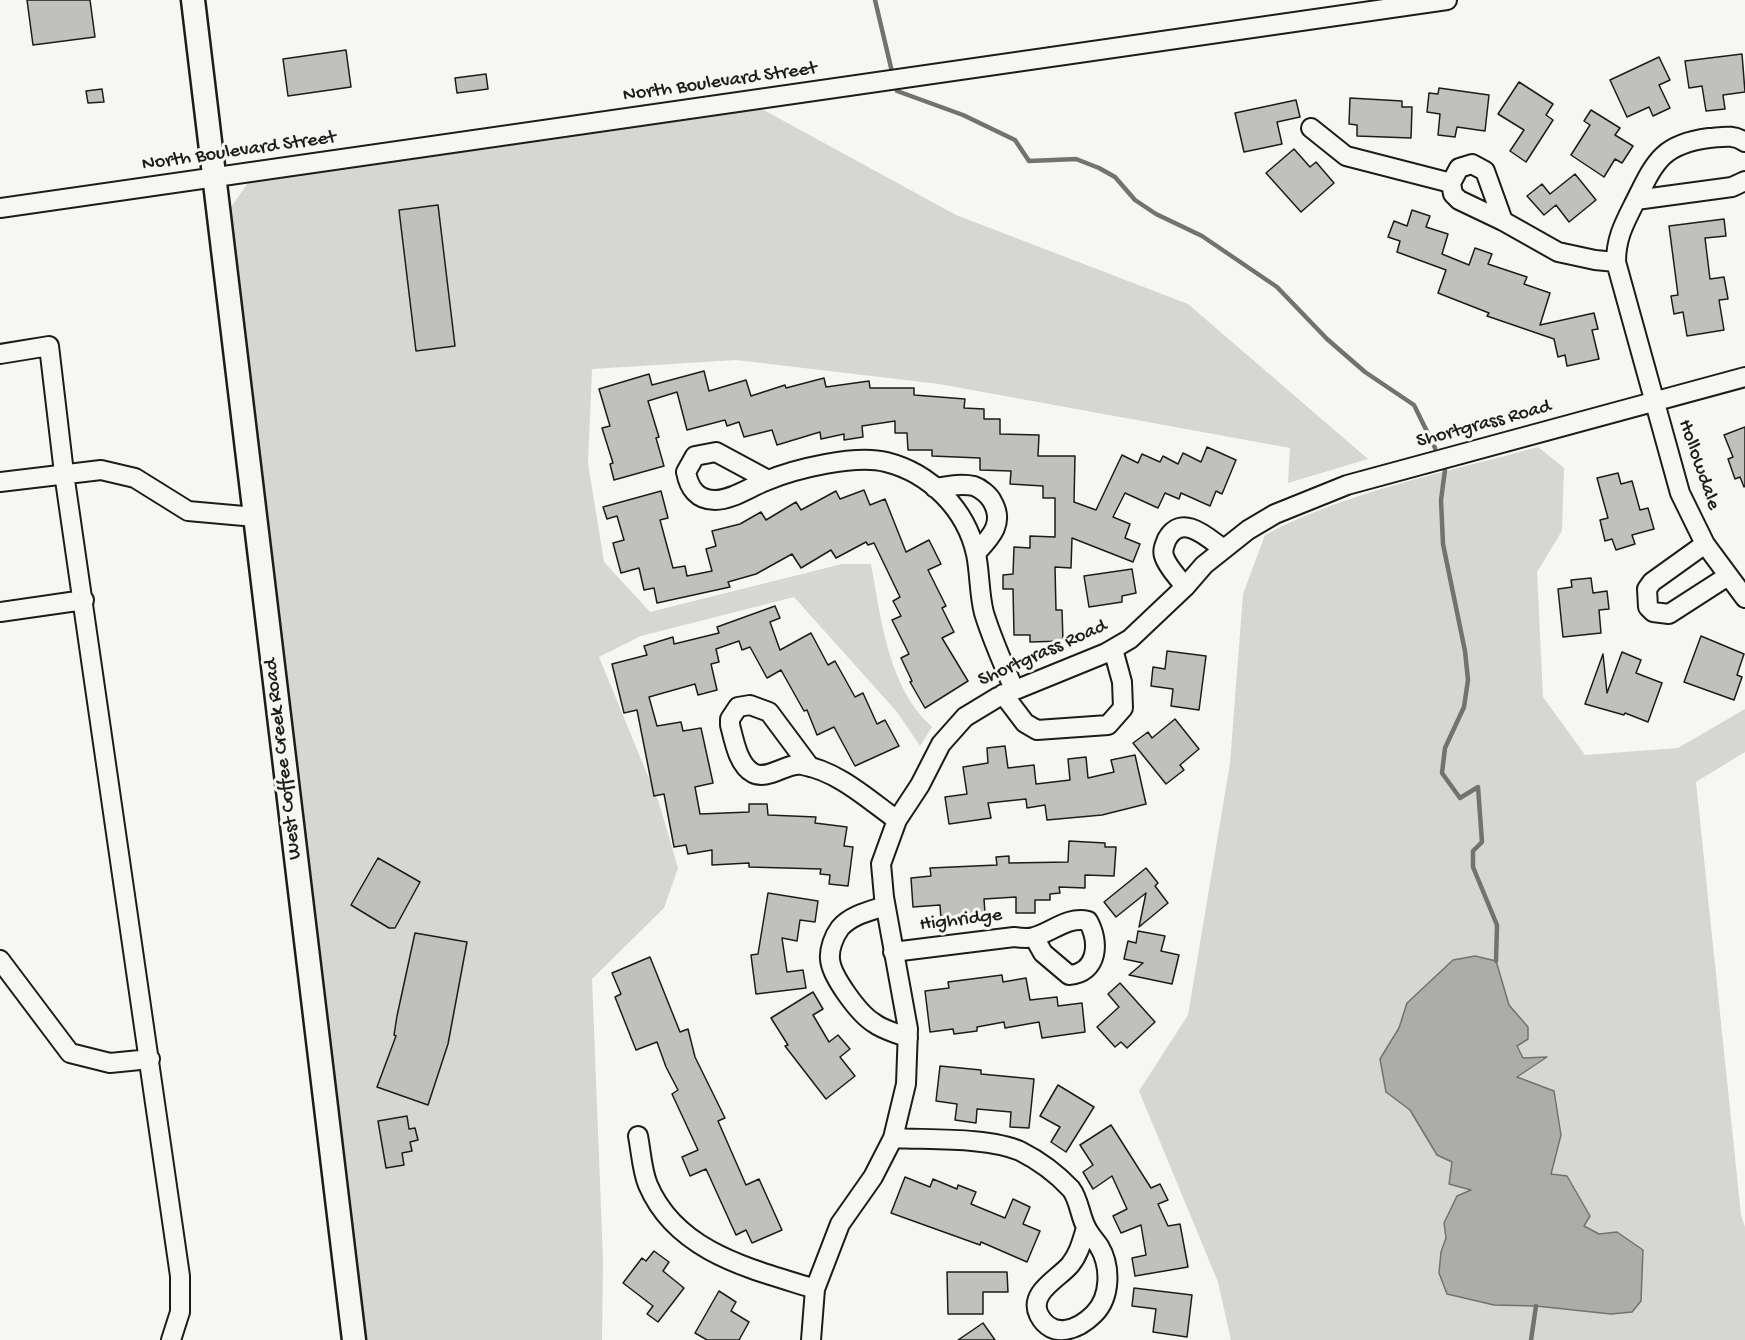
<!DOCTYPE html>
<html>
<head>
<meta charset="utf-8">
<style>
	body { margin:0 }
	canvas { display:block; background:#f6f6f2 }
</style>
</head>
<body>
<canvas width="1745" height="1340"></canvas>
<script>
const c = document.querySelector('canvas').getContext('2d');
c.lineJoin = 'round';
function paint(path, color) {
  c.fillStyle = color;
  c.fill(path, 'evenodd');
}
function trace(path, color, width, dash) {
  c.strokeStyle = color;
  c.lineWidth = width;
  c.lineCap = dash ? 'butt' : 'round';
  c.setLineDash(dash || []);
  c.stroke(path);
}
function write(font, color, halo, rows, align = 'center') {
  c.font = font + ' "Gochi Hand",sans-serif';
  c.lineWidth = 6;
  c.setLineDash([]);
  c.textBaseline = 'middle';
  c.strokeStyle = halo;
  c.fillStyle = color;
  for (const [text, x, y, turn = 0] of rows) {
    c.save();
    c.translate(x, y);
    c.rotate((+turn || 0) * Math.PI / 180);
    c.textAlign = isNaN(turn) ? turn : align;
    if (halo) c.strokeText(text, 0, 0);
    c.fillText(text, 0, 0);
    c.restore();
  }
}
paint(new Path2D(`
	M760,108L956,215L1188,304L1368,459L1288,483L1290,448L939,384L736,360L592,369L588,463L604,562L650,612L842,564H871C881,618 888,688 932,727L920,746L897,712L794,597L641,636L599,657L659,803L678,868L664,908L592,979L603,1259L602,1340H363L229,210L248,183Z
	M1538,447L1564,468L1562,531L1537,572L1543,697L1585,755L1678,748L1745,709V752L1696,782L1741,1215L1745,1227V1340H1231L1218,1282L1139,1091L1188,1015L1230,763L1243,594L1265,535C1347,491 1448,472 1538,447Z`), '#d6d6d2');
const water = new Path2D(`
	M1475,956L1496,961L1509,1005L1528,1027V1039L1517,1046L1523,1058L1547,1057L1517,1077L1554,1091L1561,1135L1551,1174L1567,1176L1590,1216L1584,1226L1599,1234L1617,1232L1643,1250L1641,1301L1632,1312L1611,1314L1536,1306L1494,1305L1447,1294L1439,1273L1441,1252L1446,1238L1444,1223L1457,1196L1471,1190L1449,1184L1452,1162L1437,1155L1410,1110L1386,1092L1380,1059L1399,1028L1407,1003L1453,960Z`);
paint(water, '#acaca9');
trace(water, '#727271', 1.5);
trace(new Path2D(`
	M875,0L893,76
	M895,84L897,91L963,115L1015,140L1029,161L1076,159L1099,168L1115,177L1135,200L1156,214L1202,236L1277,287L1327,339L1365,372L1414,405L1435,448
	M1445,470L1441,500L1443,544L1465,651L1468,680L1464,707L1445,748L1442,773L1460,798L1478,787L1482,842L1473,851V867L1497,925L1496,961
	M1531,1340L1536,1306`), '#727271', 4.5);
const building = new Path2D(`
	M27,0H90L95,37L33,45Z
	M346,50L351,87L288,96L283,59Z
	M1742,54L1745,92L1723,95L1725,109L1706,111L1702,86L1689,88L1685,61Z
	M1659,57L1670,80L1659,85L1670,108L1653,116L1649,107L1627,117L1610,80Z
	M486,74L488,89L457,93L455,78Z
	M1519,82L1553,104L1546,115L1553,120L1526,162L1510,151L1524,130L1498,114Z
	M1439,88L1489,95L1485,131L1457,127L1455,137L1438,135L1440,114L1427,112L1429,93L1438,94Z
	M102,89L104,102L88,103L86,91Z
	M1350,98L1402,101V107H1412L1411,138L1357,136V125L1349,124Z
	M1296,100L1300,117L1277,122L1282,144L1244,152L1235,113Z
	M1591,110L1620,128L1615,135L1633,146L1622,163L1615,159L1604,177L1571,155L1590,125L1584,121Z
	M1294,149L1310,167L1316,162L1334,183L1301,212L1266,173Z
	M1575,174L1596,200L1569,222L1556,205L1544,215L1527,196L1542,184L1550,194Z
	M438,205L455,346L416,351L399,210Z
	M1412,210L1430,216L1426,227L1448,234L1442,254L1469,265L1475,248L1492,254L1488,264L1527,277L1524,284L1550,293L1540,325L1594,313L1598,329L1592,330L1599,359L1567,366L1565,355L1558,357L1554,339L1487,316L1489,313L1438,293L1446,270L1397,252L1400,241L1388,237L1394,221L1407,226Z
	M1724,219L1726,236L1705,238L1710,279L1724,277L1728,299L1719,300L1724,330L1687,336L1683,312L1674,314L1671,296L1678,295L1669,226Z
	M704,371L709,391L746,380L751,396L785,385L786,388L824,378L826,387L869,381L870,388H914V395L965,399L964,408L984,409V419H1000V434L1039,435L1038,456H1075L1074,502L1096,510L1122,455L1138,463L1142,454L1160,462L1163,456L1178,464L1183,453L1201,462L1207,447L1236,460L1222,494L1216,491L1210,506L1181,493L1179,499L1165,493L1158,508L1125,493L1113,517L1130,524L1125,538L1140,544L1133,562L1072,538L1071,568L1055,567L1056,610H1062L1063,641L1030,642V635H1014L1013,589H1003V575L1013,574L1014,547L1030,548V536L1055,537V498H1043V486L1010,484L1011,471L980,470V458L932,456V450H908L907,433H895V421L862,426L863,437L844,440V434L821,439L820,432L777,445L772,430L744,437L739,422L727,426L725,420L687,430L677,392L648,401L659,437L656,438L664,466L614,480L610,464L613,463L602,428L610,426L599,389L649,374L652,385Z
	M1745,427V486L1744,487L1740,477L1735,479L1728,459L1733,457L1724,435Z
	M1618,473L1621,484L1632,481L1640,510L1648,508L1654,529L1632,535L1635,544L1616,550L1612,539L1605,541L1600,520L1608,518L1597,478Z
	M864,490L870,505L885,499L906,552L929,540L941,564L928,570L946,606L942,608L954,632L942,638L968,681L925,708L910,682L912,681L901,658L909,654L892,620L901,616L893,601L900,597L874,543L868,545L866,542L836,558L831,550L801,568L792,554L756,574L728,582L730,587L657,603L654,588L644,590L639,568L621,573L613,543L624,540L617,516L607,519L603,507L661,491L668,518L660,520L673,568L685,566L687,576L712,571L706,549L716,546L712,531L740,524L761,512L766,520L796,502L801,510L836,491L840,499Z
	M1132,569L1136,593L1122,596V602L1089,607L1084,576Z
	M1591,578L1593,593L1607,591L1609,609L1599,610L1601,633L1563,637L1558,589L1572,587L1571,580Z
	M775,606L780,618L770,622L780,650L811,633L828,665L835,661L855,697L863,693L877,724L885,720L899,746L855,766L834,727L817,735L807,710L804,711L781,670L767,678L750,647L742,650L739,641L716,649L719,662L711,664L717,690L698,695L695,684L649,697L657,726L681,722L683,731L701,728L713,783L695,787L700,814L749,812V804H767L768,815L816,817L815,823L847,827L844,846L853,847L848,886L829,884L830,875L820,874L821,869L749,867V863L712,865V850L688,854L686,845L674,847L664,794L654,796L637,710L624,713L612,664L647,655L644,646L673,637L674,644L719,633L717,627Z
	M1701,636L1744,654L1737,675L1742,677L1734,700L1684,682Z
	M1167,651L1206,656L1199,710L1171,706L1173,689L1151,686L1153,667L1165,669Z
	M1622,652L1641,660L1636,673L1662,683L1648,722L1625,713L1624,715L1585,704L1603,654L1607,693Z
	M1175,719L1199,749L1180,765L1184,770L1166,784L1133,743L1148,732L1152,738Z
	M1005,746L1008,768L1034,765L1036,784L1070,780L1068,759L1086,757L1088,778L1114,772L1111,760L1135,755L1146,804L1102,815L1047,820L1045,805L1027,808L1026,799L988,803L991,818L949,824L945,797L967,794L963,767L988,763L987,748Z
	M1069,841L1105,843V847H1116L1114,876L1085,875V888L1059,887L1060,893L1050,894V900H1035V913H1016V897L984,899L985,914L961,917L941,919L940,905L913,907L911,878L931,876L930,868L997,865L996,857L1009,856V863L1068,862Z
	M378,858L420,882L395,928H389L351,905Z
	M1146,868L1158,883L1155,886L1168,903L1139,927L1146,893L1116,917L1104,902Z
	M768,893L818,901L815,922L800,920L797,941L782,938L787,972L803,970L806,988L756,994L751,955L758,954Z
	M1138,931L1165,936L1161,951L1179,955L1172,984L1129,975L1143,963L1124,959L1128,941L1136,943Z
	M415,933L467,942L448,1044L428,1105L377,1087L396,1036L394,1035L397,1016Z
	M650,957L680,1032L688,1029L695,1057L725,1118L718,1121L746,1185L759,1179L782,1230L752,1243L746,1230L736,1235L706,1169L690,1176L682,1157L698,1150L672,1094L678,1090L666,1067L657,1042L636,1050L615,997L621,994L612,973Z
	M1002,975L1003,982L1026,978L1030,1000L1057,997L1058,1006L1082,1003L1085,1032L1042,1038L1039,1022L1005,1028L1004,1022L977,1027V1031L954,1034L953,1029L930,1032L925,991L949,988L948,982Z
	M1120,983L1155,1022L1127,1048L1121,1042L1115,1047L1097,1027L1119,1007L1108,994Z
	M813,992L823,1009L813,1015L829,1042L838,1035L850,1049L840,1057L855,1076L826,1099L785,1046L788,1045L771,1018Z
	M940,1066L981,1070V1074L1034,1079L1029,1128L1010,1127L1011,1112L977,1109L976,1123L955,1120L957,1104L936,1101Z
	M1058,1085L1094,1107L1066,1152L1051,1142L1060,1127L1040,1116Z
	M407,1116L409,1129L415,1128L418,1140L410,1142L412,1151L402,1153L404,1165L386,1168L378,1121Z
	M1111,1125L1151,1188L1160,1184L1168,1200L1158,1204L1168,1226L1180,1224L1188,1267L1135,1276L1132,1258L1146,1255L1141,1225L1121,1233L1113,1216L1127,1209L1112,1176L1093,1189L1083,1172L1093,1165L1080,1145Z
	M905,1177L930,1187L933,1179L957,1189L958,1185L976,1192L971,1204L1005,1218L1013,1199L1030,1207L1023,1224L1040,1231L1027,1262L981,1242L980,1245L891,1213Z
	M654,1251L669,1262L663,1271L684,1288L658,1322L647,1314L653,1306L623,1283L642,1258L646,1261Z
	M947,1272H1007L1008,1292H983V1314H948Z
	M1134,1288L1192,1295L1187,1337L1153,1332L1156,1309L1132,1306Z
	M719,1291L736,1302L731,1311L749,1322L739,1340H707L695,1333Z
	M983,1323L995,1340H958Z`);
paint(building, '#c0c0bd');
trace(building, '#1c1c1c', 1.5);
const minor = new Path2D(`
	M1311,128L1346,156L1451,183
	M1745,142C1733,134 1723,137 1709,138C1662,144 1655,162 1636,200C1625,222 1616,237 1616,262L1680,493L1705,544L1745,598
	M1636,200L1732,187L1745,181
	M0,208L1447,0
	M1503,221L1485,171L1472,164L1459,168L1451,183L1453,194L1459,200L1503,221L1558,252L1595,260L1616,262
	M0,354L49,346L64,473L180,1276V1312L171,1340
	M768,480L716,452L695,456L686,472C689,488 697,500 715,500C732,500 750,487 766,481C794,469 856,454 886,462C930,473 966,509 976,554C980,573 979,594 984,613C992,639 1003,664 1014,689
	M0,482L101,470L135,478L188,511L255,517
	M935,488C948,486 961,483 974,486C980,488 989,495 992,501C1005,523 991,537 976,553
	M1705,544L1652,582L1647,589L1648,607L1653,612L1669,614L1728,576
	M1185,587C1179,578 1167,567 1164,556C1162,550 1165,544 1167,539C1182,513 1207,537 1222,548
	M0,612L84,600
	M1003,694L1025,723L1037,730L1108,725L1123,708L1122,682L1113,649
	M810,767L769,712L750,705L738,707L730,719V725C734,740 738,765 753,773C768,781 787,762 802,765C838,771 869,800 897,820
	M885,906C870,911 851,915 840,928C834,936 829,949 830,959C831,976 859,1014 874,1023C883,1030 897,1033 908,1038
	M893,952L1014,937C1021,938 1028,939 1034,937C1052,932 1068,916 1088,921C1100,942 1098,973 1069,975L1043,953L1034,937
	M0,960L70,1053L110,1063L150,1059
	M638,1136C641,1151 642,1171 648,1185C677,1253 752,1269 815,1289
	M893,1138C929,1140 988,1137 1020,1151C1040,1161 1056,1173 1071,1189C1079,1199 1080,1216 1086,1227C1089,1234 1095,1240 1099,1246C1111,1266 1111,1297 1094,1314C1078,1330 1052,1340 1039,1315C1028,1293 1058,1279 1070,1265C1079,1254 1082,1241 1086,1228
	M811,1340L815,1289L840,1224L873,1177L893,1138L906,1084L908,1029L884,897L881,864L897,820L920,785L941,744L965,717L998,697L1106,653L1130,639L1185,587L1204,565L1248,530L1275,514L1347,485L1745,377`);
const tertiary = new Path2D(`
	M193,0L354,1340`);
trace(minor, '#1c1c1c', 22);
trace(tertiary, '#1c1c1c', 27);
trace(minor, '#f6f6f2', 18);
trace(tertiary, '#f6f6f2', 22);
write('20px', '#1c1c1c', '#f6f6f2', [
	["North Boulevard Street",720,83,-8],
	["North Boulevard Street",239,152,-8],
	["Shortgrass Road",1484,425,-15],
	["Hollowdale",1698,465,71],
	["Shortgrass Road",1043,654,-24],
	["West Coffee Creek Road",284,759,-97],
	["Highridge",961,921,-7]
]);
</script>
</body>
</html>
